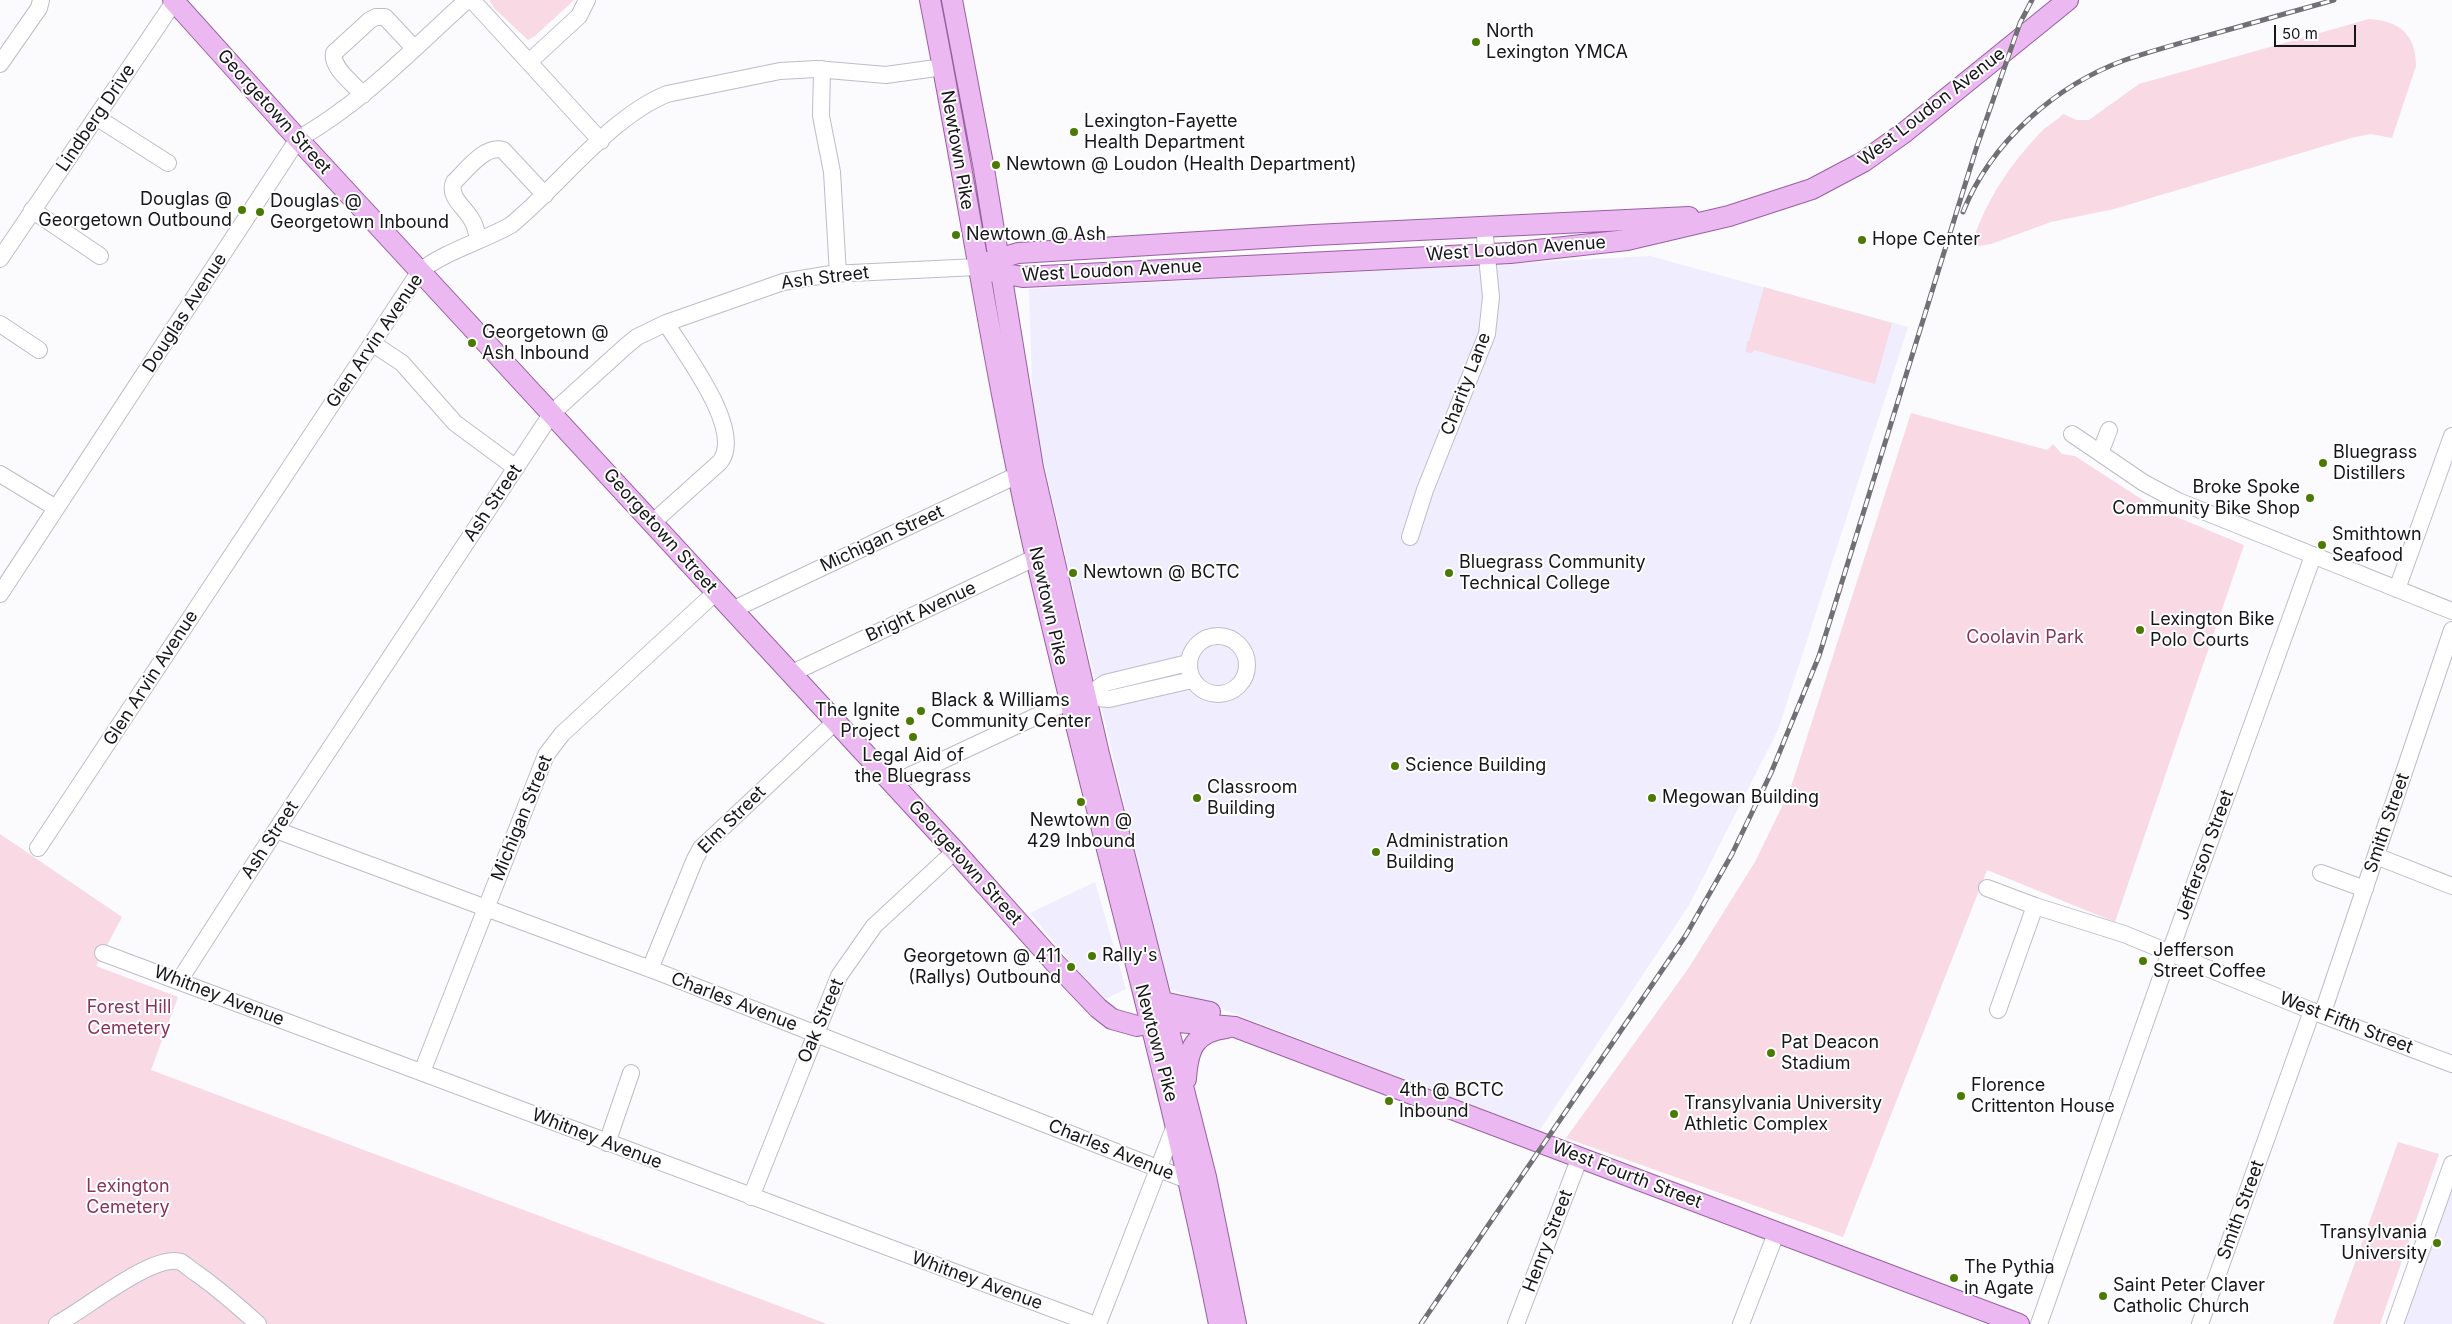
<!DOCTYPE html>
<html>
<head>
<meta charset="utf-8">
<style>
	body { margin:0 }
	#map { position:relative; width:2452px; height:1324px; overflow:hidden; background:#fbfafd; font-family:Inter,sans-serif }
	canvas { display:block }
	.scale { position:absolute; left:2274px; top:25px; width:82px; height:22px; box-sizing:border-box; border:2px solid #16161b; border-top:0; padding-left:6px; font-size:15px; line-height:18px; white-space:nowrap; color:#16161b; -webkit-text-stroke:4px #fff; paint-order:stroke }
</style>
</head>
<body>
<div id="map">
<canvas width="2452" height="1324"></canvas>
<div class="scale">50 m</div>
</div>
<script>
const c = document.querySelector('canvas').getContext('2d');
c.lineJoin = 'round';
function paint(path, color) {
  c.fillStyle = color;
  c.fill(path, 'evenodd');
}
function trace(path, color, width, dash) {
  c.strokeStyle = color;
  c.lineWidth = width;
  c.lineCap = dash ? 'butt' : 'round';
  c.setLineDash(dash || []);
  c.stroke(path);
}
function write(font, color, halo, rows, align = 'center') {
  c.font = font + ' Inter,sans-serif';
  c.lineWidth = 4;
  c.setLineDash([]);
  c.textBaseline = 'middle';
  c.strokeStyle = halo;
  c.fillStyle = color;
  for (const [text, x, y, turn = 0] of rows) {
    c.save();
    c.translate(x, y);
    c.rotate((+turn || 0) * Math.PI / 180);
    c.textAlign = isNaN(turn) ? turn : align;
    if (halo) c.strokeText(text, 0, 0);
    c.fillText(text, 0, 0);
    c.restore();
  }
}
paint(new Path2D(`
	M1650,256L1908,327L1778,730L1689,905L1539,1131L1168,988L1033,417L1029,289Z
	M1095,882L1126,989L1103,1000L1030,913Z
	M2452,1162V1324H2391Z`), '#efedfe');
paint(new Path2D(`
	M489,0H574L535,36L528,40L495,9Z
	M2369,19C2399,21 2416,34 2416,66L2392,138L2371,134L2351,138L2114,209L2051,222L1991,244L1971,247C1984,203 2010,164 2042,131C2049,124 2057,121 2063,114L2077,120H2089L2139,84Z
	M1764,287L1892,323L1875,384L1754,350L1752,353L1746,352L1747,341H1749Z
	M1911,413L2047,450L2053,444L2062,454L2075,456L2155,508L2244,545L2115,922L1987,870L1843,1237L1566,1138L1688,969L1755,862L1790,790Z
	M0,834L122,917L96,966L178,997L151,1070L827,1324H0Z
	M2398,1142L2439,1154L2380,1324H2333Z`), '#f8d9e4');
const minor = new Path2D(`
	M472,0L601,141
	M529,62L579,16L587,0
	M0,64L39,8L41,0
	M822,69L821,116L832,172L838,274
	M363,95C354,84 331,68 334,53L370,20L376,17H385L414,48
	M96,117L168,163
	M32,210L100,256
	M478,240C477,232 475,224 470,217C463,206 448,196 454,182C466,171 485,144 503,150L545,195
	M0,259L174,2
	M0,324L39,350
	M372,343L402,363L455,423L516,468
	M2072,434L2144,483L2178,501L2452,611
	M2100,453L2109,430
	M0,474L56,508
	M652,523L720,462C745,430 684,353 666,323
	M1410,537L1425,490L1487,334L1491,297L1484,226
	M2397,589L2452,436
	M0,594L298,139C362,103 413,49 467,0
	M732,610L1028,470
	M1189 665a29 29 0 1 1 58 0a29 29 0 1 1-58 0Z
	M792,673L1045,553
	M1085,697L1109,699L1192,680
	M892,784L1056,707L1085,697L1105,683L1188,663
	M276,830L661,973L1190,1181
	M38,848L420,271C448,250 481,242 511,225C560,185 610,117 667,94L780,71L816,69L886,75L943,67
	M2376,856L2452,886
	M2321,873L2365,889
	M1987,888L2035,906L2124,934L2312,1011L2452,1064
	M103,953L1093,1324
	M650,969L695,859L701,848L836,721
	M179,981L276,830L552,413L626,346L637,337L666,323L783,282L831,274L977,267
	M1998,1010L2035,906
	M2322,1015L2452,630
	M422,1072L546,755L562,734L716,592
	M607,1143L631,1073
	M751,1197L839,976L874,926L955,851
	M57,1324C83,1311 154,1252 181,1262C186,1265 191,1270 196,1273C219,1289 238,1306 258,1324
	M1098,1324L1176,1123
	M1516,1324L1580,1157
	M1741,1324L1777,1231
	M2039,1324L2170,952L2313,556
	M2200,1324L2312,1011
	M2395,1324L2452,1164`);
const major = new Path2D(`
	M173,0L298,139L955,851L1055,963L1098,1008L1112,1019L1137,1026L1167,1021L1235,1027L2019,1324
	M930,0C967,187 994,376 1037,562C1095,817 1168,1068 1219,1324
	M952,0L984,169L1033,468L1099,754L1206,1177L1236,1324
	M988,262L1018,253L1314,235L1689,217
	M990,271L1023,277L1510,253L1627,240L1729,216L1812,189L1863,162L1905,132L2068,0
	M1162,1002L1210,1012
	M1186,1079C1188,1049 1194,1032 1226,1028`);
trace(minor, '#bdbcc9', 18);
trace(major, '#9860a1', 22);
trace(minor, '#fff', 16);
trace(major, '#ebb8f2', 20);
const rail = new Path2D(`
	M1963,212C1991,142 2056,85 2125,60C2154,50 2184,42 2213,34C2253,23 2294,11 2334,0
	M1421,1324L1686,935L1732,854L1771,773L1819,656L1977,146L2020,23L2032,0`);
trace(rail, '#717075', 5);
trace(rail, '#fff', 3, [9]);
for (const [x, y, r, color] of [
	[1476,42,5,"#4a7a01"],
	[1074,132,5,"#4a7a01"],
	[996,165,5,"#4a7a01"],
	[242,210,5,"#4a7a01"],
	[260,212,5,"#4a7a01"],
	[956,235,5,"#4a7a01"],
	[1862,240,5,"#4a7a01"],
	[472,343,5,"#4a7a01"],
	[2323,463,5,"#4a7a01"],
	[2310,498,5,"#4a7a01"],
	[2322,545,5,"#4a7a01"],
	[1073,573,5,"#4a7a01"],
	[1449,573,5,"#4a7a01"],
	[2140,630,5,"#4a7a01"],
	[921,711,5,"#4a7a01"],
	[910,721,5,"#4a7a01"],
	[913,737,5,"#4a7a01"],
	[1395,766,5,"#4a7a01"],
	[1197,798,5,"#4a7a01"],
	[1652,798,5,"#4a7a01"],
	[1081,802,5,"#4a7a01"],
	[1376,852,5,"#4a7a01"],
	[1092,956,5,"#4a7a01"],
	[2143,961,5,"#4a7a01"],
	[1071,967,5,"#4a7a01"],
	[1771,1053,5,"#4a7a01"],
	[1961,1096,5,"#4a7a01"],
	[1389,1101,5,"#4a7a01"],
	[1674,1114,5,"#4a7a01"],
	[2437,1243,5,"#4a7a01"],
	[1954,1278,5,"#4a7a01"],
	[2103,1296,5,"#4a7a01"]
]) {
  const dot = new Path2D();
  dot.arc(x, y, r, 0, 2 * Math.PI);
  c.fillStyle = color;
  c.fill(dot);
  trace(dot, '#fff', 2);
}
write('18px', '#16161b', '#fff', [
	["North",1486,32],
	["Lexington YMCA",1486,53],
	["Lexington-Fayette",1084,122],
	["Health Department",1084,143],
	["Newtown @ Loudon (Health Department)",1006,165],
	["Douglas @",232,200,"right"],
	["Georgetown Outbound",232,221,"right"],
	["Douglas @",270,202],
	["Georgetown Inbound",270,223],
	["Newtown @ Ash",966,235],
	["Hope Center",1872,240],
	["Georgetown @",482,333],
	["Ash Inbound",482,354],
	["Bluegrass",2333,453],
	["Distillers",2333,474],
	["Broke Spoke",2300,488,"right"],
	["Community Bike Shop",2300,509,"right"],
	["Smithtown",2332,535],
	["Seafood",2332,556],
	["Bluegrass Community",1459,563],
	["Technical College",1459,584],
	["Newtown @ BCTC",1083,573],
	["Lexington Bike",2150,620],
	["Polo Courts",2150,641],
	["Black & Williams",931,701],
	["Community Center",931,722],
	["The Ignite",900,711,"right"],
	["Project",900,732,"right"],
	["Legal Aid of",913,756,"center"],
	["the Bluegrass",913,777,"center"],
	["Science Building",1405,766],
	["Classroom",1207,788],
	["Building",1207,809],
	["Megowan Building",1662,798],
	["Newtown @",1081,821,"center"],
	["429 Inbound",1081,842,"center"],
	["Administration",1386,842],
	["Building",1386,863],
	["Jefferson",2153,951],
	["Street Coffee",2153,972],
	["Rally's",1102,956],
	["Georgetown @ 411",1061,957,"right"],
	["(Rallys) Outbound",1061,978,"right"],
	["Pat Deacon",1781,1043],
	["Stadium",1781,1064],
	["Florence",1971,1086],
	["Crittenton House",1971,1107],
	["4th @ BCTC",1399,1091],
	["Inbound",1399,1112],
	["Transylvania University",1684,1104],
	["Athletic Complex",1684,1125],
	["Transylvania",2427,1233,"right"],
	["University",2427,1254,"right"],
	["The Pythia",1964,1268],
	["in Agate",1964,1289],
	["Saint Peter Claver",2113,1286],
	["Catholic Church",2113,1307]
], 'left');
write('18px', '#16161b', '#fff', [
	["West Loudon Avenue",1932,107,-38],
	["Georgetown Street",274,112,48],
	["Lindberg Drive",96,118,-56],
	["Newtown Pike",957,150,80],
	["West Loudon Avenue",1516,249,-4],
	["West Loudon Avenue",1112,271,-3],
	["Ash Street",825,278,-7],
	["Douglas Avenue",185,313,-57],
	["Glen Arvin Avenue",375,341,-56],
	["Charity Lane",1466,384,-69],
	["Ash Street",493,503,-56],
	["Georgetown Street",660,531,48],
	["Michigan Street",882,539,-25],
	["Newtown Pike",1048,606,77],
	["Bright Avenue",921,612,-25],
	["Glen Arvin Avenue",151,678,-57],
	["Michigan Street",522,818,-68],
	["Elm Street",732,820,-45],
	["Smith Street",2387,823,-71],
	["Ash Street",270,840,-57],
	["Jefferson Street",2205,855,-70],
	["Georgetown Street",965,863,48],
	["Whitney Avenue",219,996,21],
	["Charles Avenue",734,1002,21],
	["Oak Street",821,1021,-67],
	["West Fifth Street",2346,1023,21],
	["Newtown Pike",1156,1043,75],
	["Whitney Avenue",597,1139,21],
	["Charles Avenue",1111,1150,22],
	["West Fourth Street",1627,1175,21],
	["Smith Street",2241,1210,-70],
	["Henry Street",1548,1241,-69],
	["Whitney Avenue",977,1281,20]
]);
write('18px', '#89335a', '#fff', [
	["Coolavin Park",2025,638],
	["Forest Hill",129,1008],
	["Cemetery",129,1029],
	["Lexington",128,1187],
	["Cemetery",128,1208]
]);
</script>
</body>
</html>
